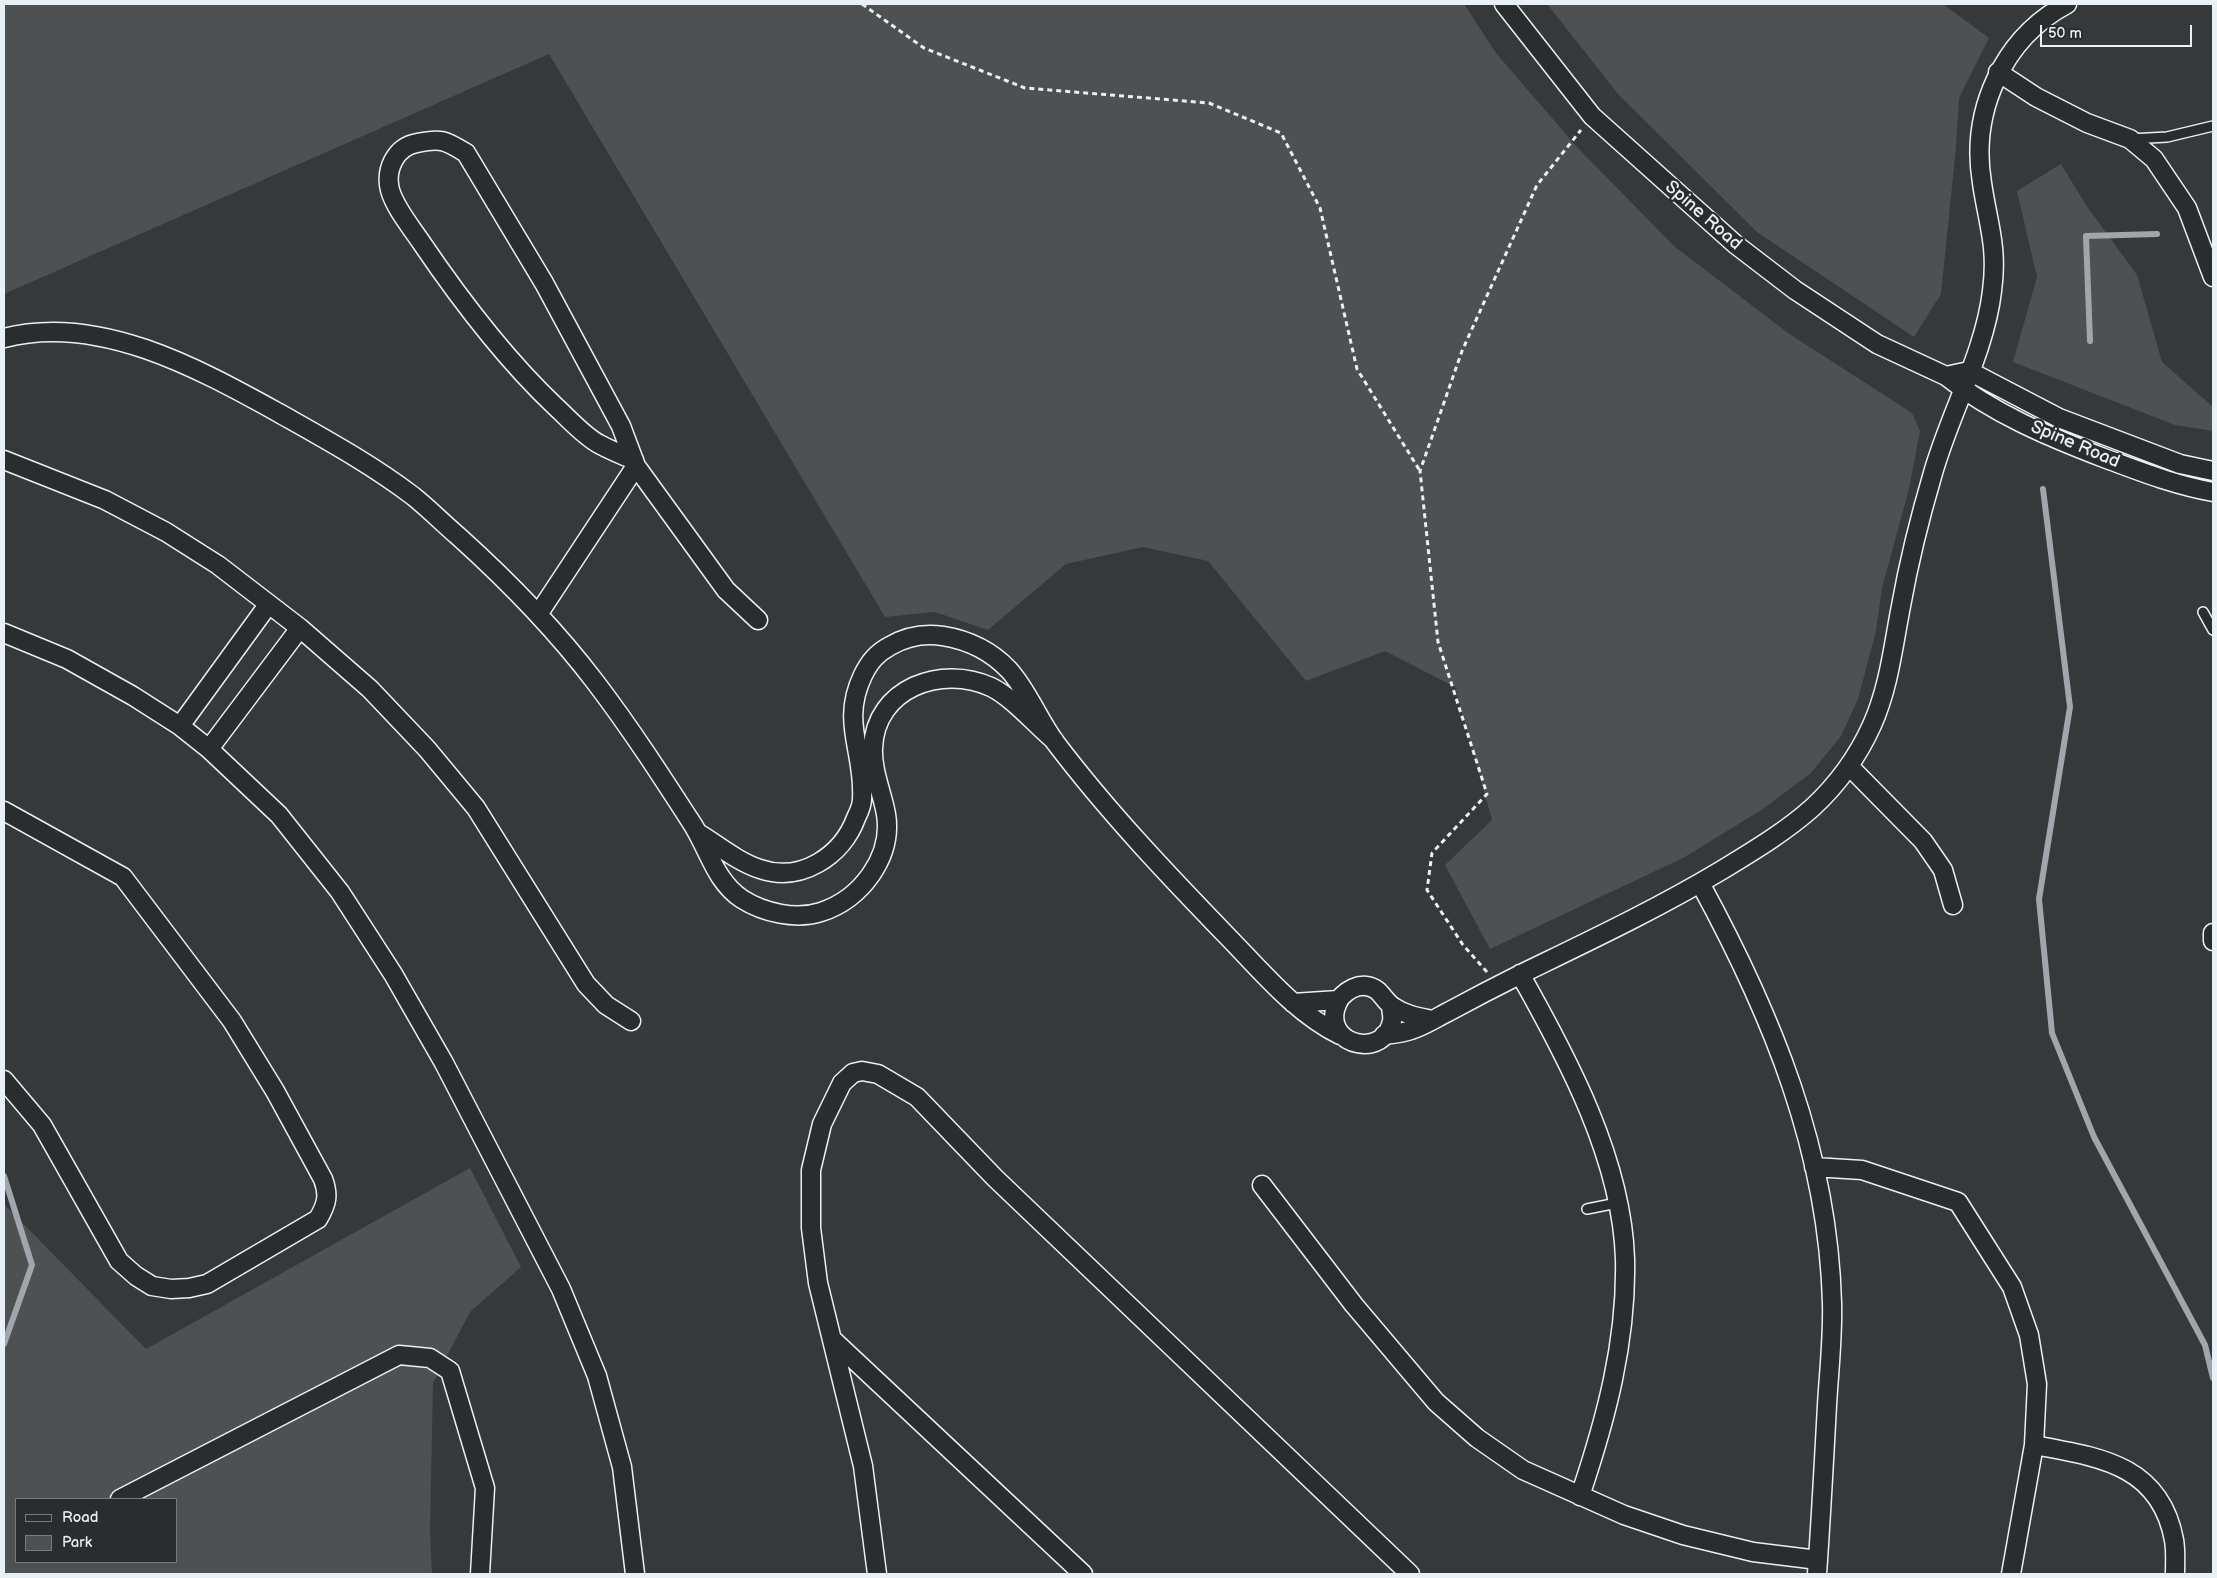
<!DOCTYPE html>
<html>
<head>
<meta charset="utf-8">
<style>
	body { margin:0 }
	#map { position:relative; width:2217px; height:1578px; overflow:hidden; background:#35393a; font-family:"Balsamiq Sans",sans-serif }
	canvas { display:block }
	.frame { position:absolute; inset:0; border:5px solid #e8f1f8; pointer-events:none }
	.legend { position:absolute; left:15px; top:1498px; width:162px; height:65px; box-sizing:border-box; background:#2a2d2e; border:1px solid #767b7f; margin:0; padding:6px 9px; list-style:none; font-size:15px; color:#e8f1f8 }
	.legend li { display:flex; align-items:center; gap:10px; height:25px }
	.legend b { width:25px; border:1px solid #767b7f }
	.scale { position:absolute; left:2040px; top:25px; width:152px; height:22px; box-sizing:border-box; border:2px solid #e8f1f8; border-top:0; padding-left:6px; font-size:15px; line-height:18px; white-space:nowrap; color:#e8f1f8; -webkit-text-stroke:4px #2a2d2e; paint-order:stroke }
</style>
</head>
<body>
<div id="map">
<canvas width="2217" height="1578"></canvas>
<div class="frame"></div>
<ul class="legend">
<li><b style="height:6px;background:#2a2d2e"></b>Road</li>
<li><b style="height:14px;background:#4d5152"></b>Park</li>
</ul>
<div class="scale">50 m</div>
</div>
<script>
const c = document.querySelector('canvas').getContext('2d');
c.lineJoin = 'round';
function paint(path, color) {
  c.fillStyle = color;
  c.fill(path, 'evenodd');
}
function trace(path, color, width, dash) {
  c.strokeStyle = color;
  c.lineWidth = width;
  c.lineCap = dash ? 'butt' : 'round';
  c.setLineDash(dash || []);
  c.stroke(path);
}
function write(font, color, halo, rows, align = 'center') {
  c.font = font + ' "Balsamiq Sans",sans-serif';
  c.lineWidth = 4.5;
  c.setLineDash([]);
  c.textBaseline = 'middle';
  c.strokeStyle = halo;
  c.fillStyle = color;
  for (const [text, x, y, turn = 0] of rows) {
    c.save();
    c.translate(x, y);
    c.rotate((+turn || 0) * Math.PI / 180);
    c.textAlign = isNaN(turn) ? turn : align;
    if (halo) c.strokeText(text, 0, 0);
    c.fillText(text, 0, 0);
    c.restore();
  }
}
paint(new Path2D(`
	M4,4H1464L1496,53L1576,146L1674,246L1788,333L1912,413L1920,431L1909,489L1882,588L1876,631L1858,699L1841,736L1811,773L1763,809L1683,858L1490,949L1445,865L1492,820L1455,687L1385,651L1306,681L1208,561L1143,547L1066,564L988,630L935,612L885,617L549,54L4,294Z
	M1547,4H1943L1989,38L1959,98L1956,147L1941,294L1914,337L1757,232L1618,94Z
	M2061,164L2086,205L2137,275L2162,362L2213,407V431L2175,425L2013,362L2037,277L2017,191Z
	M470,1168L521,1267L470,1312L433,1383L430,1531L432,1574H4V1204L146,1349ZM16,1499H176V1562H16Z`), '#4d5152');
trace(new Path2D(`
	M2090,341L2086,236L2157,234
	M2043,489L2070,707L2039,899L2052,1033L2094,1137L2205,1345L2213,1378
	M4,1176L32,1265L4,1344`), '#a0a7ac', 6);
const service = new Path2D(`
	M2130,139L2167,137L2213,126
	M2203,612L2213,630
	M1587,1209L1617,1203`);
const minor = new Path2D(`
	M1504,4L1592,116L1735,244L1795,290L1877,344L1946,376
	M1998,72L2036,97L2087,123L2130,139L2154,159L2187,208L2213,277
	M4,338C99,313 199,369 279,413C325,439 371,464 413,496C428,508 443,523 458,536C508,581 555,629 596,683C631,729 662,777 693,825C709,851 716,882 742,899C764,913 796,920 821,912C861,899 893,857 886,814C882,792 872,771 873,748C875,688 942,664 991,687C1012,697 1036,725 1054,740
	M4,460L105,500L166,532L218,565L300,628L370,689L427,749L476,808L586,984L606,1005L631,1021
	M634,460C622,455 610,450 599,444C584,436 569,419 556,407C504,358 461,301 421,242C411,227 395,208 390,190C385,170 395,147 417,143C441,138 445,140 466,153L544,283L621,426L636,466L726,590L758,620
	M2213,471L2180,464L2059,418L1969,371L1946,376C1992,413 2049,437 2104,458C2142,472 2174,485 2213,492
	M539,613L636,466
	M4,633L67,659L133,696L180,726L209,749L279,815L340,892L393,974L444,1063L561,1289L597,1376L622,1467L635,1574
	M180,726L268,605
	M209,749L300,628
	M1849,766L1923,841L1943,870L1953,905
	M4,811L123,877L232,1021L275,1091L323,1179C329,1195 327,1204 318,1219L207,1284L189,1288L171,1289L152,1286L136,1276L119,1261L42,1125L4,1080
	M698,833C718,845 738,862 760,869C801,883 842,856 856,818C859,812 862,805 862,799C865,751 840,723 863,675C870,661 877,653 890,646C907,636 923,633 943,636C968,640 991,651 1009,670C1028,691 1038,719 1055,742C1108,812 1169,876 1230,939C1263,973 1297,1014 1340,1035
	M1700,883C1772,1015 1828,1151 1832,1303C1833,1337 1829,1371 1827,1405C1824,1461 1821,1518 1817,1574
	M2213,933V941
	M1520,974C1568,1059 1622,1160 1625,1259C1627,1341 1606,1419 1580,1496
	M1293,1003L1338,1000
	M1391,1005C1391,1010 1393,1016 1392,1021C1385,1058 1327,1047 1335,1010C1337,1004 1338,1000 1342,996C1348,990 1357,985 1366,986C1381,988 1382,999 1392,1006C1405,1015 1418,1017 1432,1020
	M1384,1035C1393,1034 1403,1033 1411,1030C1424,1026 1436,1018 1448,1012C1472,999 1497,986 1521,974C1589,941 1657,909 1722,870C1753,851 1785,832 1812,808C1837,785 1858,756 1872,725C1889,687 1893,647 1901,606C1909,561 1920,517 1933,473C1950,413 1985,352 1992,291C1998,247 1988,224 1982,183C1970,111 2003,38 2067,4
	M1814,1167L1862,1170L1958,1202L2012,1287L2029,1335L2037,1384L2034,1445L2011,1574
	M1262,1185L1354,1305L1436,1402L1477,1438L1523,1470L1624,1515L1683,1535L1753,1552L1818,1560
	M833,1340L1083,1574
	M2034,1445C2098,1457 2160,1464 2174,1540C2176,1551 2175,1563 2175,1574
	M120,1499L399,1355L430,1358L450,1371L485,1488L480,1574
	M877,1574L863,1466L818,1283L811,1228V1170L822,1124L842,1083L853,1073L862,1071L878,1074L917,1097L995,1178L1410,1574`);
trace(service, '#e8f1f8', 12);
trace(minor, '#e8f1f8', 21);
trace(new Path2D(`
	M862,4L924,48L1025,88L1209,103L1281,133L1320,208L1357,369L1420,471
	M1487,972L1463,945L1427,890L1432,853L1487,794L1438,642L1420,471L1462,351L1537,185L1581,130`), '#e8f1f8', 3, [5, 4]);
trace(service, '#2a2d2e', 9);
trace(minor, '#2a2d2e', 18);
write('18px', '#e8f1f8', '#2a2d2e', [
	["Spine Road",1703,216,41],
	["Spine Road",2075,445,23]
]);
</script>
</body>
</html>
